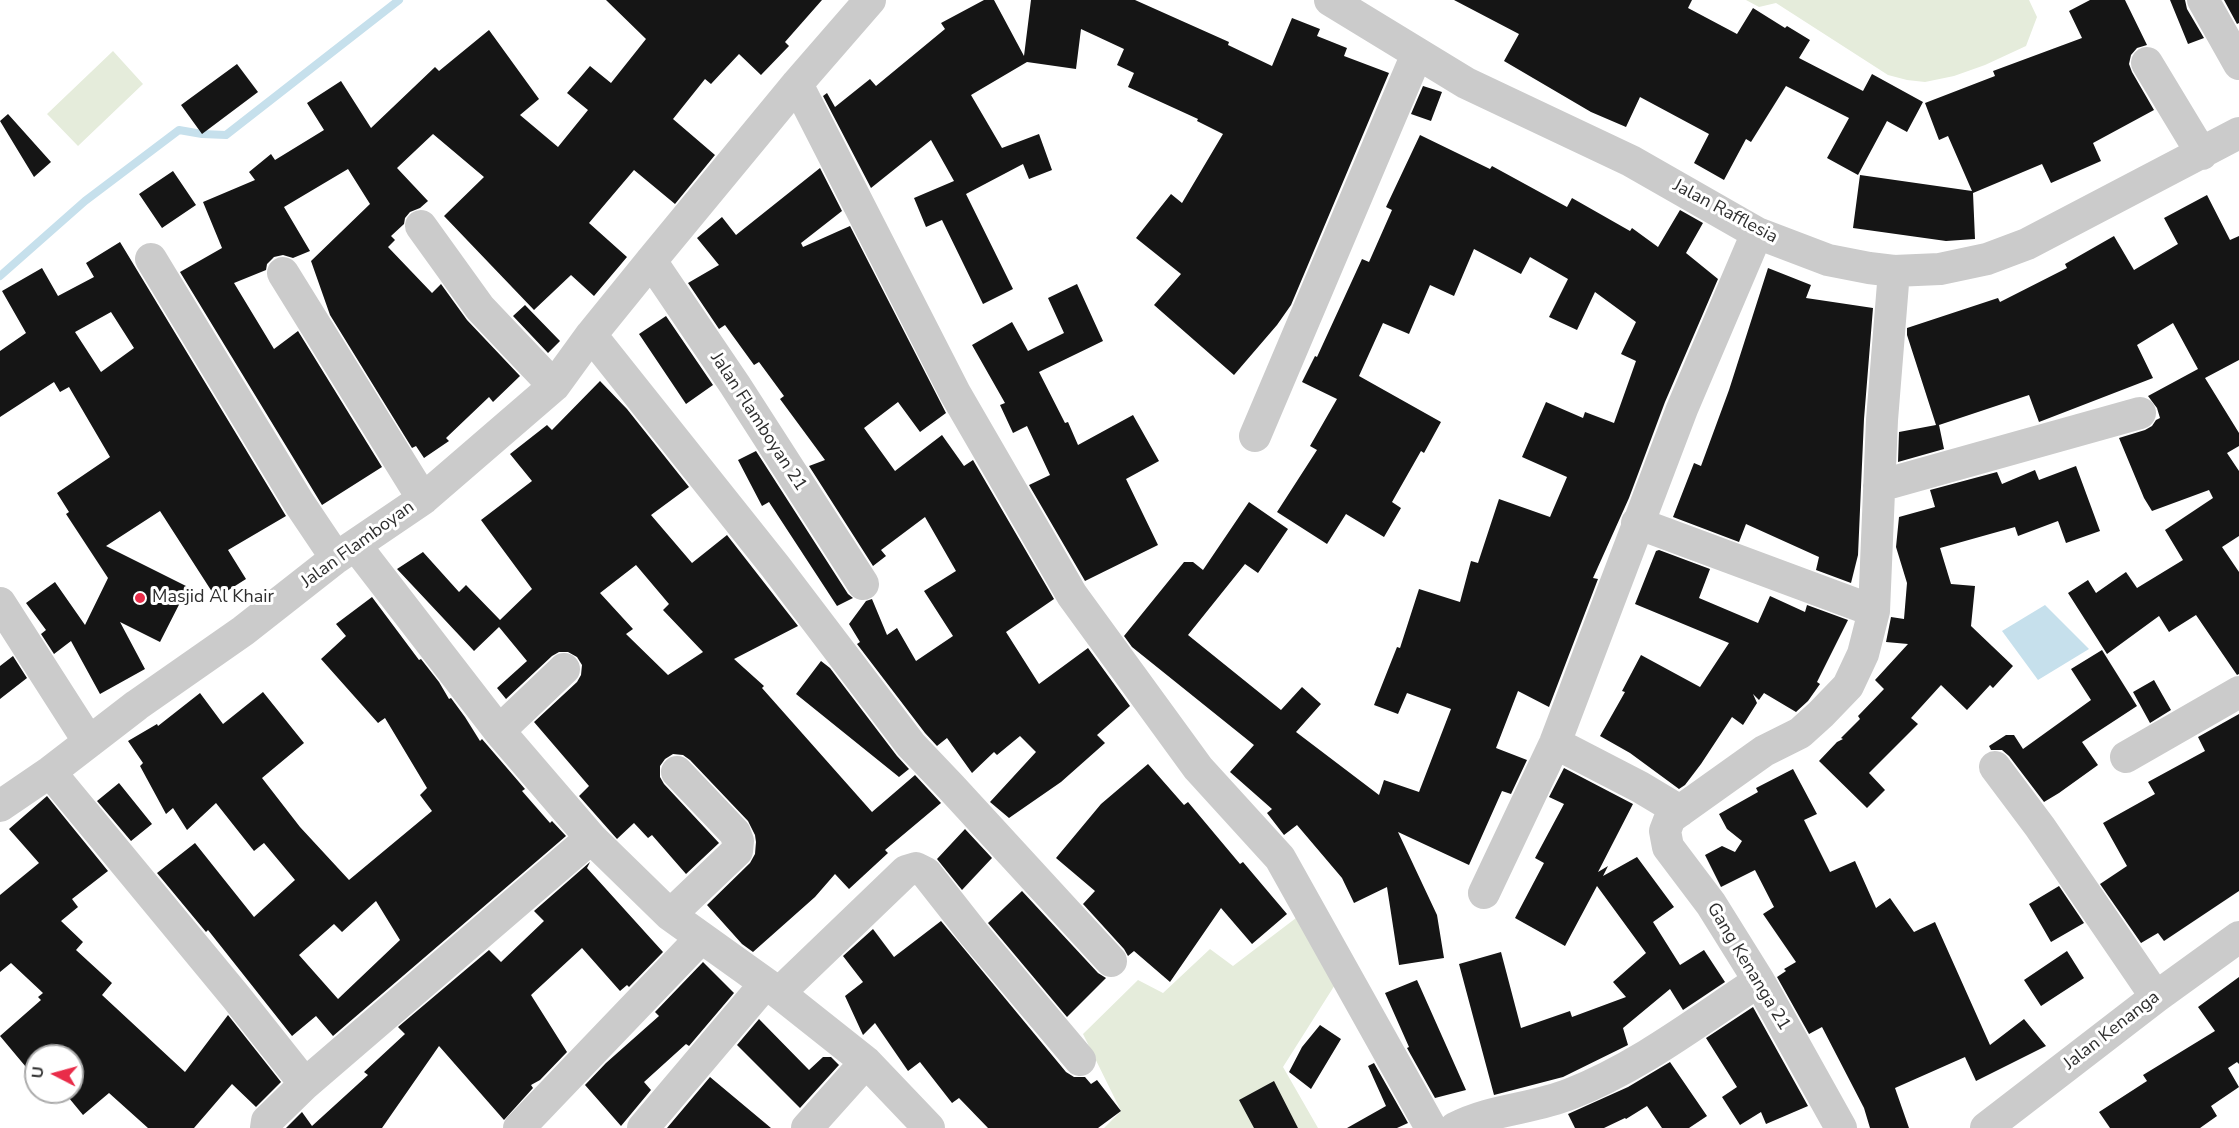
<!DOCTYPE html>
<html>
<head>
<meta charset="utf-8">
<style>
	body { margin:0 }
	#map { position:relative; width:2239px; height:1128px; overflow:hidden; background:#fff; font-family:"Nunito Sans",sans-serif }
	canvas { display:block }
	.north { position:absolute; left:24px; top:1044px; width:60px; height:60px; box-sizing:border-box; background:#fff; border:2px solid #ababab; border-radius:50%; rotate:276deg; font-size:16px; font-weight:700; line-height:24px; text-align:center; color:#2e2e2e }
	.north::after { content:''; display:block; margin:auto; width:21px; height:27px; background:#e92c49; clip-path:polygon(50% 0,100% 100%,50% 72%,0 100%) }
</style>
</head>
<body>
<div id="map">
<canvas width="2239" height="1128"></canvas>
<div class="north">U</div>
</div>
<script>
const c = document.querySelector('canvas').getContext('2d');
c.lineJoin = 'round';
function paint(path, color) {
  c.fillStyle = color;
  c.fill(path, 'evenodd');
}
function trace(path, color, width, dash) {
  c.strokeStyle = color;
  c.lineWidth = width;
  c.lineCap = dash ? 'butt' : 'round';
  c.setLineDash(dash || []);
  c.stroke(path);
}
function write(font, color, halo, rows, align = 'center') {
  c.font = font + ' "Nunito Sans",sans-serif';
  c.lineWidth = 6;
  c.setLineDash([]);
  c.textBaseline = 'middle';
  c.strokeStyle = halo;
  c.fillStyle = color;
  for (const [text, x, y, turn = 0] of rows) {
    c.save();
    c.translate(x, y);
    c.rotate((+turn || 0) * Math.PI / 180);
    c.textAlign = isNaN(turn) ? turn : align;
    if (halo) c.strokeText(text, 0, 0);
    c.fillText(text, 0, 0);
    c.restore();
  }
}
paint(new Path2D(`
	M1746,0H2029L2037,17L2026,46L1985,65L1954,76L1925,82L1907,80L1888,75L1776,3L1759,7Z
	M113,51L143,84L78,146L47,114Z
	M1296,918L1338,980L1283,1067L1318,1128H1104L1121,1111L1083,1034L1138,980L1163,993L1210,949L1233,966Z`), '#e5ecdb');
paint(new Path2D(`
	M2045,605L2089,649L2038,680L2002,631Z`), '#c6e0ec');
trace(new Path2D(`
	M0,276L85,201L179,130L202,134L226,135L399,0`), '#c6e0ec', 8);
paint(new Path2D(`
	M606,0H822L785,42L789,46L761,75L739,54L711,84L705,79L673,119L715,155L675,204L634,170L589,223L627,257L594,296L571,275L534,310L444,216L484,177L433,134L397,168L428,201L420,208L410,212L405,218L404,224L391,236L395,240L388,247L432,293L441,284L467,320L520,376L493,402L489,397L446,438L449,441L424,458L416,446L412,448L330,315L311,261L370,204L348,169L284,207L310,251L293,258L283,255L274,257L267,264L266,270L234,283L274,349L298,331L382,467L322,505L180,272L222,248L203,202L255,180L249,172L271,154L275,160L324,130L307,103L341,81L371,128L435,67L439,71L489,30L539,99L520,115L558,147L588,110L567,93L590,66L611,83L646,39Z
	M984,0H994L1024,56L1031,0H1135L1229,42L1228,45L1272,66L1292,18L1320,29L1317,36L1347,48L1344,56L1389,73L1291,305L1277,325L1234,375L1154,305L1181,274L1136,238L1171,194L1182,203L1223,134L1197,121L1198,119L1128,87L1134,73L1117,65L1124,49L1081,29L1076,69L1027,62L971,95L1002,148L1039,134L1052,170L1029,179L1023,164L966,194L1013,289L983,304L942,220L926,227L914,198L954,181L931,140L871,188L823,96L827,93L835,107L870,79L876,86L945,29L941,23Z
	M1454,0H1692L1688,8L1737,34L1753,8L1785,28L1787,26L1810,40L1799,58L1863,91L1872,74L1923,102L1907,132L1887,121L1858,175L1827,158L1849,118L1786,86L1751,142L1746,139L1724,180L1694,163L1709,134L1640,97L1626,127L1591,112L1504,61L1519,34Z
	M2090,0H2125L2147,45L2137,48L2131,55L2129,64L2132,72L2154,110L2093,143L2101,161L2051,183L2042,164L1973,193L1975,239L1946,241L1853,228L1860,175L1972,191L1948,136L1939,140L1925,103L1995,76L1993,71L2082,38L2069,11Z
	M2170,0H2185L2187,9L2204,38L2188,44Z
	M2224,0H2239V23L2237,24Z
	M237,64L258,92L202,134L181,105Z
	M1423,86L1442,92L1431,121L1411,114Z
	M8,114L51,162L34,177L0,121Z
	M1420,135L1490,169L1492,166L1567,207L1572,198L1630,231L1632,228L1658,247L1680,210L1703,223L1686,253L1718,279L1665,402L1629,498L1593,578L1598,579L1549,707L1518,691L1496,748L1527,760L1511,794L1502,791L1469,865L1398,832L1437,915L1444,958L1399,965L1387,887L1354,903L1342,878L1297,825L1284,835L1267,813L1272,809L1230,772L1254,745L1132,647L1124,636L1184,562H1193L1203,570L1249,502L1288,529L1258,573L1245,564L1188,635L1281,710L1302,687L1321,704L1296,732L1379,795L1384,780L1419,792L1451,709L1407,693L1398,714L1374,705L1397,647L1400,648L1419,589L1460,602L1471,561L1478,563L1499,499L1550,517L1567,477L1522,457L1546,402L1583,418L1585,412L1614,423L1636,361L1621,354L1636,322L1595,292L1577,330L1549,317L1568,279L1530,257L1521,274L1474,249L1454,296L1430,285L1409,334L1383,323L1359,376L1441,422L1424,453L1421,451L1392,502L1401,508L1384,537L1346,514L1327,544L1277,512L1317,450L1310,446L1337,399L1302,382L1315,356L1317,357L1362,259L1369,262L1392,210L1386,207Z
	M820,168L842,211L801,243L803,247L850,226L946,413L920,432L898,402L864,428L895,471L942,435L964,466L973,460L1054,599L1006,632L1039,684L1088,648L1130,706L1097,735L1105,743L1061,782L1009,818L990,802L1036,752L1020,736L997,755L994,752L972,773L947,738L937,746L925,733L857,644L860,642L849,624L866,601L872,599L887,635L897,628L916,661L953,636L924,591L956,571L925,517L881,550L886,556L873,566L809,466L825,460L780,399L784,396L759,362L754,365L725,325L719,329L688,283L719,265L697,238L722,217L736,235Z
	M173,171L196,205L162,228L139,194Z
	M2207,195L2230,240L2239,236V360L2205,378L2239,433V446L2227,453L2239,471V536L2222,547L2239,572V674L2237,675L2196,615L2169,632L2159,616L2107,654L2068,593L2088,580L2096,593L2126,572L2137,588L2183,560L2165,530L2213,498L2209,490L2152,511L2144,498L2119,438L2145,430L2152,426L2156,420L2160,418L2157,408L2148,396L2198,369L2173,323L2137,345L2153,378L2039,422L2029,395L1939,425L1944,449L1898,462L1899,432L1936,425L1907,335V328L1998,298L2000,302L2067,268L2065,264L2114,236L2134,270L2178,244L2164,218Z
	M120,242L286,516L228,550L246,579L216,598L160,511L106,546L188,587L160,642L120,622L145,669L100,694L71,641L54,654L41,634L46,630L26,603L55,582L85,625L108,578L66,514L69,512L57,493L110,457L69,387L60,392L54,382L0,417V351L26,333L2,291L42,268L58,296L94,277L86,263ZM111,312L134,348L101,372L75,332Z
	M1768,268L1811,285L1806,298L1873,308L1864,419L1858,555L1851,583L1816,570L1819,557L1746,524L1739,542L1673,517L1694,463L1701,466L1729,390Z
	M1077,284L1103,341L1039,372L1065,423L1068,422L1078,445L1133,415L1159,461L1126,479L1158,545L1085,581L1029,485L1050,475L1027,426L1013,433L1000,405L1005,403L972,345L1012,322L1028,351L1064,333L1048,298Z
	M525,305L560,341L548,353L513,316Z
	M666,316L713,385L686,404L639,334Z
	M600,381L627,409L689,487L651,515L692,563L727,535L798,626L734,659L764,686L762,688L872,812L915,775L941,803L885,850L888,853L849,889L835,874L815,897L753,952L742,944L707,905L750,863L755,854L756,842L755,835L748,821L690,760L683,755L673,754L665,759L660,766V777L664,784L719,843L686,874L652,835L648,838L634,823L617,839L579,796L589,786L534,722L577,682L581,675L582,665L577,657L568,652H559L552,656L506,699L497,688L527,661L499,627L474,651L397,569L423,552L459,592L466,585L500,620L532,589L481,520L532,481L510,454L547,425L552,430ZM636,565L669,604L663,610L703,652L668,675L626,634L633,629L600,593Z
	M756,451L848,594L853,598L837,606L769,502L762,506L738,460Z
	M2076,466L2100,531L2066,543L2058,521L2018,536L2015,527L1940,548L1951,584L1975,586L1971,626L2013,666L1993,688L1990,685L1967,710L1941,685L1911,718L1918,724L1869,773L1885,790L1867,808L1819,761L1837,742L1843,739L1841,738L1860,719L1858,716L1884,689L1875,680L1908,644L1886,642L1891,617L1904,619L1907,583L1896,547L1899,517L1935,507L1930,490L1997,472L2002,484L2035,470L2039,480Z
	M1659,550L1710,569L1699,598L1758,623L1770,596L1805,612L1807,605L1848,620L1817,682L1820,684L1808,701L1796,712L1764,693L1759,700L1753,694L1757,703L1743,725L1732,717L1701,764L1685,785L1679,789L1630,753L1600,736L1625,692L1622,691L1641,655L1700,687L1729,643L1635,604L1656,551Z
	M372,597L419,660L421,659L439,682L449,699L451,698L465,717L480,741L482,739L525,789L522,791L550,823L552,821L566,836L333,1036L316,1016L292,1036L208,930L206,932L157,873L195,843L254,917L295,880L264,843L254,851L216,803L187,830L173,808L166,814L140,766L143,763L128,741L157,724L158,726L200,693L223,724L263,692L304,743L262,778L300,827L349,880L432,811L420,795L427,788L385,718L378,723L321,659L346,636L336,624ZM376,901L400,940L338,999L299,955L334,924L342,932Z
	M2102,650L2137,706L2082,742L2098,765L2059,793L2044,802L2009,756L2002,750H1991L1989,746L2006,735H2014L2023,749L2091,700L2071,669Z
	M13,656L27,678L0,699V666Z
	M821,661L830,668L897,756L909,769L899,777L796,694Z
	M2154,680L2171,710L2150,723L2133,692Z
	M2239,714V891L2164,941L2158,933L2141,943L2100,884L2127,866L2103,823L2155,794L2148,782L2205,751L2198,737Z
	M1148,764L1184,805L1188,802L1240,864L1243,862L1287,914L1252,944L1221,908L1170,982L1134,951L1128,956L1124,949L1083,904L1095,891L1056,858L1101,804Z
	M1564,768L1633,804L1598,872L1608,866L1603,876L1637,857L1674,907L1653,922L1680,965L1704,950L1725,982L1683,1010L1670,989L1623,1028L1628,1045L1563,1077L1494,1095L1459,964L1501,952L1521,1028L1570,1011L1572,1017L1626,997L1613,982L1646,953L1597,886L1565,946L1515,918L1544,863L1535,858L1564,804L1549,797Z
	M1793,769L1817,814L1804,820L1830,872L1855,861L1876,908L1890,898L1914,932L1935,922L1990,1045L2024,1019L2046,1046L1976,1081L1965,1057L1895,1088L1909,1128H1870L1864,1108L1822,1027L1809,1034L1777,977L1786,971L1784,969L1796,962L1763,914L1774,907L1755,870L1721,887L1705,855L1722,846L1735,852L1742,841L1727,829L1719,814L1758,792L1756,788Z
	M119,783L152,824L131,841L97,801Z
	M47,796L108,871L72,899L78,907L61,921L83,942L76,950L112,983L102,995L185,1072L228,1015L281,1082L256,1107L232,1084L194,1128H148L109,1093L83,1115L64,1092H72V1056H36V1079L0,1036L41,1000L38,997L43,993L11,963L0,972V895L39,863L9,829Z
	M965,829L992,858L962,890L937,859Z
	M590,862L587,868L663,952L629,987L627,985L620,991L582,948L531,995L567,1052L540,1080L531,1085L533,1088L504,1120L439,1046L382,1128H286L302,1112L312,1126L368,1075L364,1072L405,1034L398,1027L489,950L501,962L544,921L534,911Z
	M2059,886L2084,923L2051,942L2029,904Z
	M1022,891L1098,973L1106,978L1067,1017L988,923Z
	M941,921L1066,1072L1074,1077H1085L1091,1084L1097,1080L1121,1111L1098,1128H988L959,1098L952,1103L920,1062L908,1071L875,1023L863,1035L845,996L863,982L843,956L873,929L894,957Z
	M2067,951L2084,978L2041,1006L2024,980Z
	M703,962L734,993L689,1046L686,1044L644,1082L651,1090L621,1126L585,1085L606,1063L659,1016L655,1012Z
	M2239,977V1064L2237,1062L2228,1068L2239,1087L2211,1106L2217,1116L2200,1128H2110L2099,1112L2147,1081L2143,1075L2215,1031L2198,1007Z
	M1417,980L1466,1090L1435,1098L1407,1048L1409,1047L1385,993Z
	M1753,1007L1808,1106L1766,1124L1761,1112L1740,1125L1722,1097L1737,1087L1706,1038Z
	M759,1019L809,1070L823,1057H831L839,1065L800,1108L737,1045Z
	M1320,1025L1341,1039L1311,1089L1289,1072L1302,1047Z
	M1670,1062L1707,1116L1689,1128H1662L1647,1106L1626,1119L1625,1118L1604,1128H1575L1568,1114L1628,1087Z
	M1374,1063L1408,1123L1397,1128H1347L1386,1106L1368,1066Z
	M710,1077L771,1128H667Z
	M1274,1081L1298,1128H1254L1239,1100Z`), '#151515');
trace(new Path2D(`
	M1330,0L1466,83L1631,161L1757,233L1828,260L1869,268L1894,271L1940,269L1987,259L2027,244L2239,133
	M2203,0L2239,64
	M2147,63L2202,154
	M797,84L955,393L1072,595L1198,768L1280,858L1431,1128
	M421,226L480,308L554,386
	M151,259L299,503L336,558
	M651,261L735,385L863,584
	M283,273L423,499
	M591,335L775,566L911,745L951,787L1111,961
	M1255,436L1417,54
	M1879,486L2140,413
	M1637,523L1874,611
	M356,546L499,731L591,838L670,915L779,993L866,1062L929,1128
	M0,603L89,742
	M499,731L564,669
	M1555,743L1640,787L1680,811
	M2126,757L2239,692
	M1995,767L2040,827L2156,997
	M50,772L236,997L305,1084
	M0,806L50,772L137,705L243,631L336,558L423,499L554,386L591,335L651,261L797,84L870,0
	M1484,893L1555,743L1682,409L1757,233
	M670,915L737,851L738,841L735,833L677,772
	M779,993L906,871L916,868L926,873L974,934L1080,1060
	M266,1128L267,1121L305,1084L591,838
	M519,1128L701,938
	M643,1128L765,984
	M807,1128L866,1062
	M1455,1128C1491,1109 1533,1109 1570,1094C1639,1067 1698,1021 1759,981
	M1841,1128L1759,981L1711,904L1668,847L1665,831L1670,818L1764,751L1800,733L1821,714L1848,686L1863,654L1874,611L1882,420L1894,271
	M1986,1128L2156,997L2239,937`), '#cbcbcb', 32);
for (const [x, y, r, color] of [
	[140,598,6,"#e92c49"]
]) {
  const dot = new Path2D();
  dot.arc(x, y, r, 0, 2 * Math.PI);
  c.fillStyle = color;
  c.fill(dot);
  trace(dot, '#fff', 2);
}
write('18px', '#2e2e2e', '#fff', [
	["Jalan Rafflesia",1725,212,28],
	["Jalan Flamboyan 21",758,422,57],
	["Jalan Flamboyan",358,545,-36],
	["Gang Kenanga 21",1748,967,59],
	["Jalan Kenanga",2112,1031,-38]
]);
write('18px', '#2e2e2e', '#fff', [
	["Masjid Al Khair",152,598]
], 'left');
</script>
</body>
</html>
